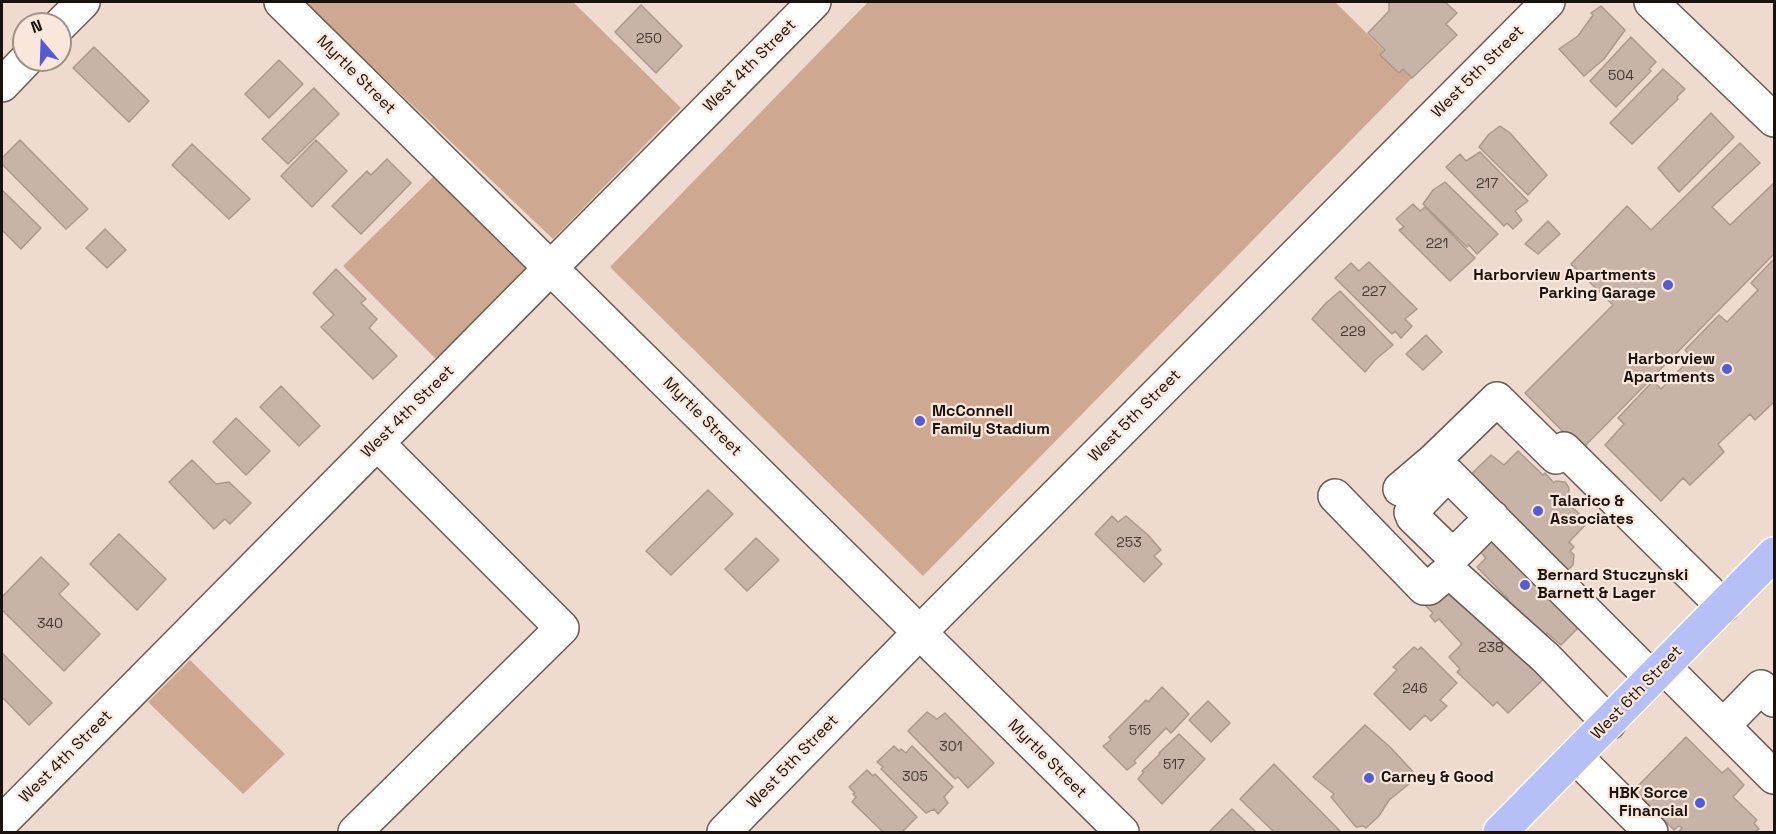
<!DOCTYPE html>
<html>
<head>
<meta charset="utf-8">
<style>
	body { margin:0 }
	#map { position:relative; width:1776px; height:834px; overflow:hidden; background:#eedace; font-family:"Space Grotesk",sans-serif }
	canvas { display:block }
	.frame { position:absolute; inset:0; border:3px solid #18110d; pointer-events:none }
	.north { position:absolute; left:12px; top:12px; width:60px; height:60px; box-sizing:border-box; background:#fbe7db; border:2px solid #a09189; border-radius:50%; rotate:341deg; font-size:16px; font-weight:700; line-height:24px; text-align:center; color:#18110d }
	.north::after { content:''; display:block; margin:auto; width:21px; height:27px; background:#555bd2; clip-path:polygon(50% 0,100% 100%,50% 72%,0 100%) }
</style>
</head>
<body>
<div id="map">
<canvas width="1776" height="834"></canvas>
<div class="frame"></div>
<div class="north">N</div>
</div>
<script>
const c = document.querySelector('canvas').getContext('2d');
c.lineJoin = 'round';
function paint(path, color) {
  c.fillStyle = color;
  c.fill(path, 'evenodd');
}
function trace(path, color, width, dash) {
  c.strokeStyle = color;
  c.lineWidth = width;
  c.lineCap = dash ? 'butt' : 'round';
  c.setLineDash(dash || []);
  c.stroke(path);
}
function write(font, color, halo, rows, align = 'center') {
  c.font = font + ' "Space Grotesk",sans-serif';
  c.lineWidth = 4.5;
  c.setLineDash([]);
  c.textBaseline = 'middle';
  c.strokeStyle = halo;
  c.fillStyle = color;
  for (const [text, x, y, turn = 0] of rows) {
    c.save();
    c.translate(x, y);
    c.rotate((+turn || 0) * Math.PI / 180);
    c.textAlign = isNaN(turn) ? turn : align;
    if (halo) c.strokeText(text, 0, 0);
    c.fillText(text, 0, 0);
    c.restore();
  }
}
paint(new Path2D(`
	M304,2H573L681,108L553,239Z
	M868,2H1335L1412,78L923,576L610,267Z
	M434,176L527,267L436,359L343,266Z
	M190,660L285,754L243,794L148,702Z`), '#cea891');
const building = new Path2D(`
	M1389,2H1445L1457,13L1446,24L1457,35L1412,78L1403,69L1399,73L1380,55L1385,50L1368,33L1389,11Z
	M641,5L682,46L656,73L615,32Z
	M1601,6L1625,30L1604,59L1584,76L1559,49L1578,36L1593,15L1591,13Z
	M1631,37L1656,62L1649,69L1651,71L1616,107L1590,81Z
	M94,47L149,101L129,122L73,68Z
	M279,60L303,84L269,118L245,94Z
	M1663,69L1685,89L1677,97L1678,99L1632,144L1610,123Z
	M314,88L339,114L288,164L262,139Z
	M1711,113L1734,137L1679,192L1658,168Z
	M1500,126L1510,133L1547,175L1528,195L1479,147L1489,134Z
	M20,140L88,209L66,229L2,164V158Z
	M316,140L347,171L312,207L281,176Z
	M1740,143L1760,163L1712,207L1730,225L1774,183V254L1581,450L1525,393L1613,305L1571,264L1627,206L1651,230Z
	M192,144L250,199L229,219L172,165Z
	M1480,152L1528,201L1515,211L1522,220L1513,229L1507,223L1504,226L1446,167L1460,154L1466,161Z
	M387,159L411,183L361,234L332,206L367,171L371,175Z
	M1445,182L1498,234L1477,254L1469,245L1467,247L1423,204L1433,190Z
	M2,190L41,228L21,249L2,230Z
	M1413,204L1420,211L1425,207L1475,258L1450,281L1399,230L1404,227L1396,219Z
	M1548,221L1560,234L1538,254L1525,244Z
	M105,229L126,250L107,268L86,248Z
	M1774,259V402L1755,420L1750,414L1718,444L1724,452L1690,485L1683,478L1661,501L1605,445L1624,424L1618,418L1653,381L1661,389L1692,357L1685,350L1719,315L1727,322L1758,290L1751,283Z
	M1369,262L1417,309L1405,319L1412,326L1401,338L1395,331L1392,334L1335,278L1351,263L1359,271Z
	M336,269L366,299L361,303L377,319L369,328L397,356L373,379L321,327L334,315L313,293Z
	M1340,291L1393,345L1375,360L1365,372L1312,319L1326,303Z
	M1426,335L1442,352L1423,370L1406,354Z
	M281,386L320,426L299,446L260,407Z
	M236,418L270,451L246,475L213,442Z
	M1518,451L1543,475L1545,473L1554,483L1556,481L1565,482L1569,488L1568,497L1577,506L1573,508L1588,522L1569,542L1574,547L1570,551L1574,555L1573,565L1567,571L1464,481L1491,455L1504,465Z
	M192,460L216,484L229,482L251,503L230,524L225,519L214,529L169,482Z
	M708,490L733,514L671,575L646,551Z
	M1112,516L1118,522L1126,516L1148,535L1161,550L1154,556L1162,564L1144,582L1095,534Z
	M1495,528L1580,626L1561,645L1547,633L1540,642L1504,604L1508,599L1477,567L1486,558L1471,542Z
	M119,534L166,579L137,610L90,564Z
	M756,538L779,560L747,591L725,569Z
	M41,557L69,584L59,594L100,634L64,671L2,610V597Z
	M1451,582L1549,674L1508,713L1497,702L1493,706L1457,672L1460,669L1449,657L1462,644L1439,619L1435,622L1430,616L1433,613L1424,604Z
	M1414,647L1418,650L1421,647L1457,683L1440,700L1447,706L1431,721L1425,715L1410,730L1374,694L1397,670L1393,667Z
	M2,653L52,703L29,725L2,697Z
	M1162,687L1189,714L1171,733L1166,728L1134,761L1136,763L1127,770L1103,746L1111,740L1109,737L1146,700L1148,702Z
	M1208,701L1230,723L1211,742L1189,720Z
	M927,712L937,719L945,713L994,763L968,788L958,777L955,779L908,731Z
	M1365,725L1390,747L1418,777L1389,800L1379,816L1366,828L1363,826L1356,827L1331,797L1334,794L1313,777Z
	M1179,734L1205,759L1162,804L1138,779L1144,772L1142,771L1160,754L1159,753Z
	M1686,737L1722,773L1728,768L1744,785L1733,797L1757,820L1754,823L1759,829L1755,832H1678L1682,828L1679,826L1674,830L1634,790Z
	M894,746L899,751L901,749L906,753L912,746L953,787L944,797L948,803L938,814L934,809L926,813L881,769L883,767L877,762Z
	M1274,764L1341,832H1274L1240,799Z
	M867,770L873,776L875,774L917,817L902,832H883L852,802L856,797L853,794L855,793L849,787Z
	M1232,809L1256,832H1209Z`);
paint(building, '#c7b3a8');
trace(building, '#ab988d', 1.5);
const minor = new Path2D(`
	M281,2L1122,832
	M1651,2L1774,120
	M60,25L83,2
	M2,85L26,60
	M1434,460L1497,399L1556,457L1564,449L1723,606
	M1400,489L1434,460L1440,466
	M1335,496L1424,588H1429L1449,571L1546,658L1609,723
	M1492,517L1457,552L1451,554L1413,517L1411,512L1448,474L1652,678
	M1663,666L1774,777
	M1723,726L1761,687L1774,700
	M1575,756L1651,832
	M2,822L814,2
	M355,832L562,628L377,443
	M724,832L919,633L1548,2`);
const major = new Path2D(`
	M1500,832L1774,554`);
trace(minor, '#6c5a50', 36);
trace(major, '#fff', 36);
trace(minor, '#fff', 33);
trace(major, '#b7bff7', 33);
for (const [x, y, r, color] of [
	[1668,285,6,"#555bd2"],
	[1727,369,6,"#555bd2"],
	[920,421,6,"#555bd2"],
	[1538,511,6,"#555bd2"],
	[1525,585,6,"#555bd2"],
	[1369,778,6,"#555bd2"],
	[1700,803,6,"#555bd2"]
]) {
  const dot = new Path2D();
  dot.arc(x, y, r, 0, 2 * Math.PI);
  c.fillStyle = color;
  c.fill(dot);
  trace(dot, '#fbe7db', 2);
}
write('14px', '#443a34', null, [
	["250",649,39],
	["504",1621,76],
	["217",1487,184],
	["221",1437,244],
	["227",1374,292],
	["229",1353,332],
	["253",1129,543],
	["340",50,624],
	["238",1491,648],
	["246",1415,689],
	["515",1140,731],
	["301",951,747],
	["517",1174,765],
	["305",915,777]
]);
write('16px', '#18110d', '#fbe7db', [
	["West 4th Street",750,66,-45],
	["West 5th Street",1478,72,-45],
	["Myrtle Street",356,75,45],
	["West 4th Street",408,412,-45],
	["West 5th Street",1135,416,-45],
	["Myrtle Street",702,417,45],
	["West 6th Street",1637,693,-46],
	["West 4th Street",66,757,-45],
	["Myrtle Street",1047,759,45],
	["West 5th Street",793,762,-46]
]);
write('bold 16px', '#18110d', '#fbe7db', [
	["Harborview Apartments",1656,276,"right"],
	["Parking Garage",1656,294,"right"],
	["Harborview",1715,360,"right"],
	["Apartments",1715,378,"right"],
	["McConnell",932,412],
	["Family Stadium",932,430],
	["Talarico &",1550,502],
	["Associates",1550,520],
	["Bernard Stuczynski",1537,576],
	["Barnett & Lager",1537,594],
	["Carney & Good",1381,778],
	["HBK Sorce",1688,794,"right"],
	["Financial",1688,812,"right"]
], 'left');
</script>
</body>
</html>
